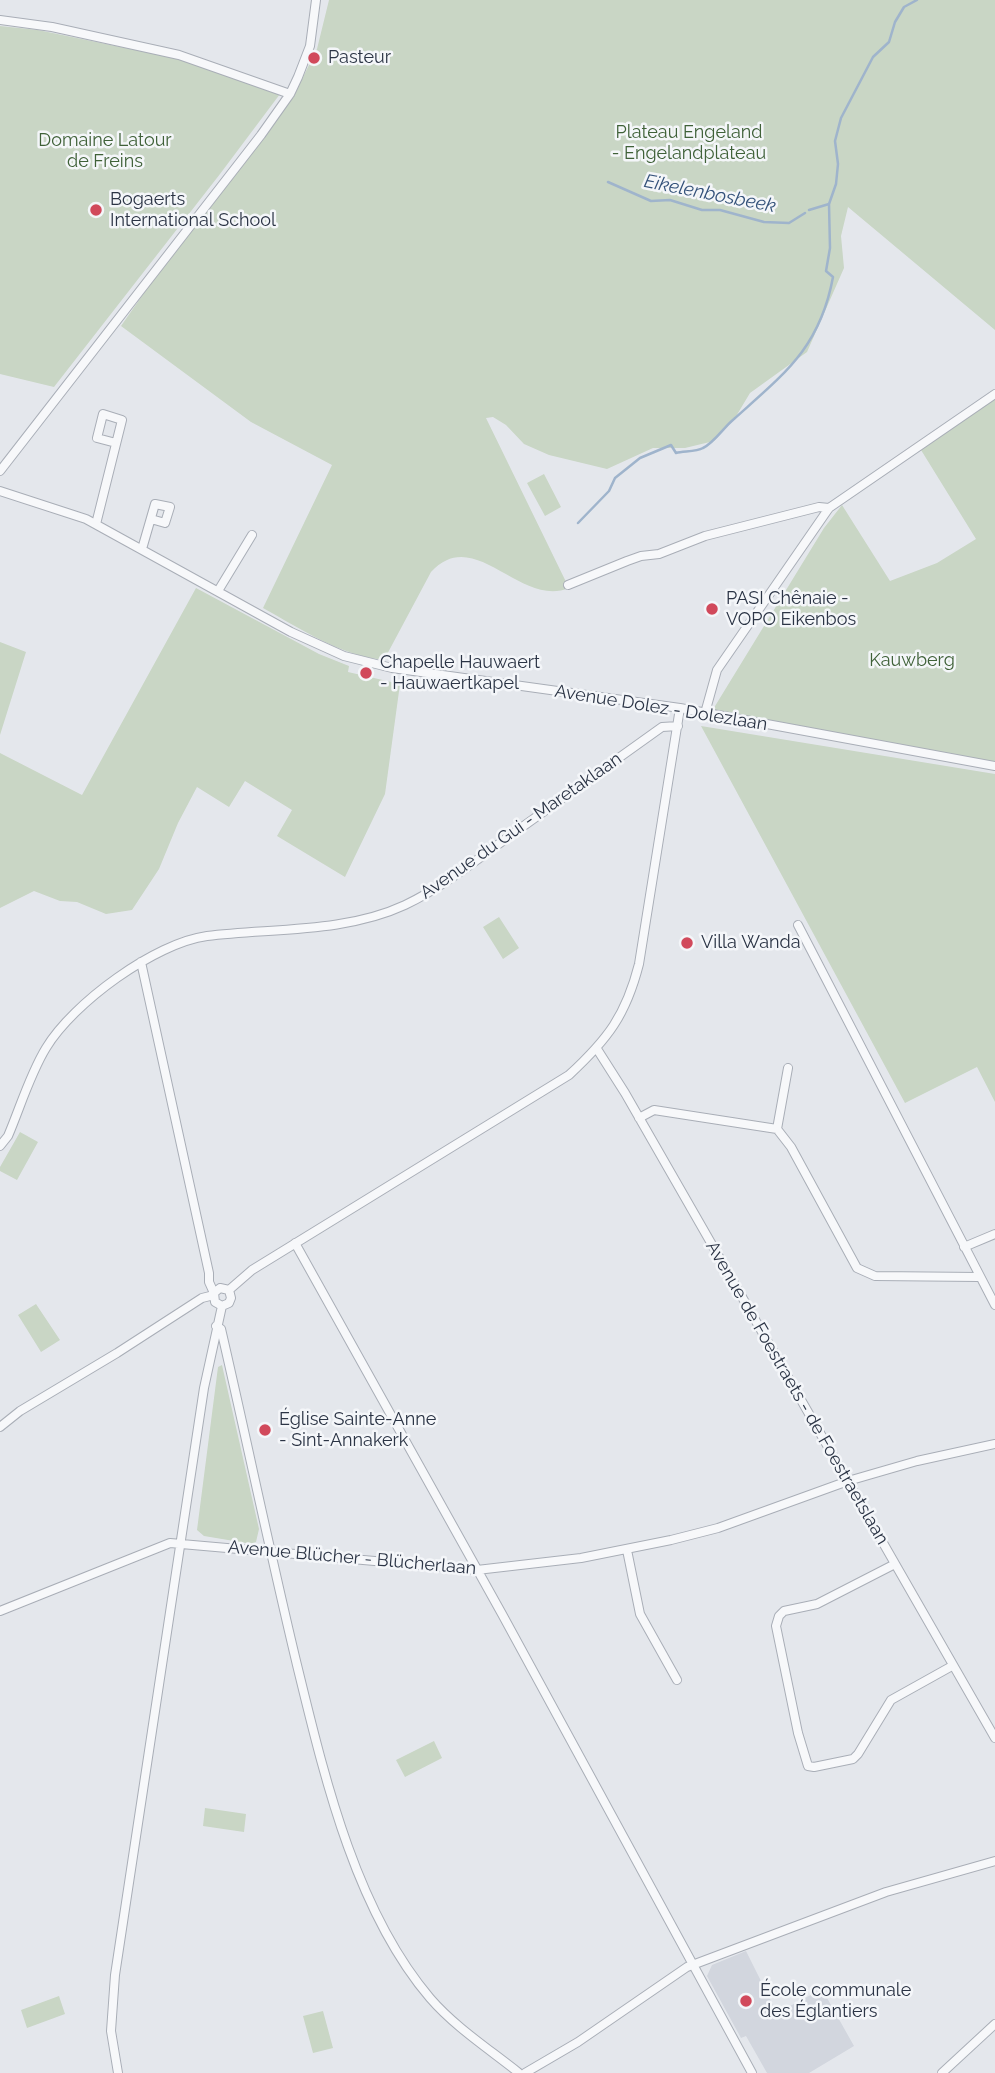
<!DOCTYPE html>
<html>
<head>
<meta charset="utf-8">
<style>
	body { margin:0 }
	canvas { display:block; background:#e4e7ec }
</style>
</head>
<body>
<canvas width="995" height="2073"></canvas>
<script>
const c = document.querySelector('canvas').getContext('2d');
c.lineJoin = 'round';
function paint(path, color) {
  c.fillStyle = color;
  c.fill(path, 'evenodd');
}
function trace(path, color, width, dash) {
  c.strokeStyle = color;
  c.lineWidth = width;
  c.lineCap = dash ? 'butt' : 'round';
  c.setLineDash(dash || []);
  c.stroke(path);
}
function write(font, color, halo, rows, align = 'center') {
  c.font = font + ' Raleway,sans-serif';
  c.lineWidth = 5;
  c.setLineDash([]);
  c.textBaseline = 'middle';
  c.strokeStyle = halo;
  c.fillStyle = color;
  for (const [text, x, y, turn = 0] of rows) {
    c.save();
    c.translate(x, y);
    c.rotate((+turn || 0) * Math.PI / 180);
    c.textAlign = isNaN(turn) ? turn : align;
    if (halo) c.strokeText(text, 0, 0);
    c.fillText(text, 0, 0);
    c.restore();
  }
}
paint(new Path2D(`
	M746,1951L777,2013L822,1989L854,2046L809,2073H767L746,2036L741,2038L707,1976L712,1965Z`), '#d2d6de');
paint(new Path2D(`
	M329,0H995V330L848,207L841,236L844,268L807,352L750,393L735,418L714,441L685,448H653L607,469L549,455L524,444L506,425L493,417L486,418L569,588C519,608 475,524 431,572L384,660C339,655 301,629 263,608L332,465L251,422L121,326L167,260L298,87L317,49Z
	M0,26L38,30L174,58L280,94L220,174L54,387L0,374Z
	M995,399V762L712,711L824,528L842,505L890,581L937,563L976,539L921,450Z
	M544,474L561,507L545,516L527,483Z
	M196,588L319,654L349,666L348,672L400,684L385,794L345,877L277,836L292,810L245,781L229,807L197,787L178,823L159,869L132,910L106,914L77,902L60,901L34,891L0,908V753L82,795Z
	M0,642L26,652L0,735Z
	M701,726L995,774V1102L977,1067L905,1103Z
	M499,917L519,948L503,959L483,927Z
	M20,1132L38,1142L17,1180L0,1171V1167Z
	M36,1304L60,1340L41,1352L18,1315Z
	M222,1365L259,1529L256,1542L252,1544L204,1536L197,1530L218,1367Z
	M434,1741L442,1758L405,1777L396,1760Z
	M205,1808L246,1814L244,1832L203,1826Z
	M59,1996L65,2014L27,2028L21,2010Z
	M323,2011L333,2048L313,2053L303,2016Z`), '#c9d6c5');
trace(new Path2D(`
	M608,182L651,201L670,200L702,210H720L764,222L789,223L805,213
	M809,210L829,204
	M578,523L609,491L615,478L640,458L671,445L676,453C684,451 696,452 703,448C714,443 724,427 734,419C784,374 820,348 833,277L826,271L830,248L829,204L836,184L838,164L835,141L841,118L873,57L889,42L895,22L904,7L917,0`), '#9fb4cc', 2.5);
const minor = new Path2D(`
	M0,20L52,27L179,55L290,94
	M0,471L261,135L290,94L298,77L310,46L316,0
	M0,491L86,519L291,632L344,656L392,668L680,708L995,766
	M96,524L122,420L103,414L97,438L116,443
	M142,549L155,504L170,507L165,523L151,519
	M568,585L627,561L641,556L659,554L705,536L819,507L829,508
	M218,591L252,535
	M705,713L717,670L829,508L995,394
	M798,925L995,1305
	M141,962L209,1273V1282L214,1293
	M597,1049L625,1093L995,1738
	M639,1118L654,1110L777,1129L791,1147L857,1268L875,1276L979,1277
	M777,1129L788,1068
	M0,1146L8,1136C20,1108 30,1074 46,1048C73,1003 155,943 207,936C272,928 345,933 405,905C443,887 478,859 511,835C561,799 612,763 662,727L678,726
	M295,1243L502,1614L752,2073
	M964,1247L995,1234
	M229,1290L252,1270L569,1075C608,1039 626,1015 639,964L680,708
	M222,1306L215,1302L214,1293L220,1288L229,1290
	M216,1326L221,1329C247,1441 270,1553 297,1665C324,1775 355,1910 430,1998C455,2027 489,2049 519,2073
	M0,1427L20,1411L117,1353L202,1298L214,1295
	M627,1550L640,1614L677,1680
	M895,1564L817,1604L784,1611L779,1616L776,1626L798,1733L808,1766L814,1767L853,1759L858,1754L891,1700L952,1666
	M0,1611L170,1543L477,1570L581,1558L671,1540L718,1528L848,1481L917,1461L995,1444
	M118,2073L111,2031L115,1975L204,1388L222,1306L229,1303L231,1298L229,1290
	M525,2073L578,2042L687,1967L886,1892L995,1861
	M942,2073L995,2024`);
trace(minor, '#a9aeb7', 10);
trace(minor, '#f7f8fa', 8);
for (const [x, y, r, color] of [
	[314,58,7,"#d1495b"],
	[96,210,7,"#d1495b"],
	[712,609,7,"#d1495b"],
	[366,673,7,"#d1495b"],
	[687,943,7,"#d1495b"],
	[265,1430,7,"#d1495b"],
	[746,2001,7,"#d1495b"]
]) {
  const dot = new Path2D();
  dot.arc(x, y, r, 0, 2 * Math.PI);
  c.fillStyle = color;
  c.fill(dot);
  trace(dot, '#f4f6f9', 2.5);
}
write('18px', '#2b3445', '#f4f6f9', [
	["Pasteur",328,58],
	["Bogaerts",110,200],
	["International School",110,221],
	["PASI Chênaie -",726,599],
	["VOPO Eikenbos",726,620],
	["Chapelle Hauwaert",380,663],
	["- Hauwaertkapel",380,684],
	["Villa Wanda",701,943],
	["Église Sainte-Anne",279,1420],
	["- Sint-Annakerk",279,1441],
	["École communale",760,1991],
	["des Églantiers",760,2012]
], 'left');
write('18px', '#3f6138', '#f4f6f9', [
	["Plateau Engeland",689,133],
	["- Engelandplateau",689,154],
	["Domaine Latour",105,141],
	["de Freins",105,162],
	["Kauwberg",912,661]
]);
write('18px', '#2b3445', '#f4f6f9', [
	["Avenue Dolez - Dolezlaan",661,708,9],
	["Avenue du Gui - Maretaklaan",521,826,-35],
	["Avenue de Foestraets - de Foestraetslaan",797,1393,60],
	["Avenue Blücher - Blücherlaan",352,1558,5]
]);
write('italic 19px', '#34527a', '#f4f6f9', [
	["Eikelenbosbeek",710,194,11]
]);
</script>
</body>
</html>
